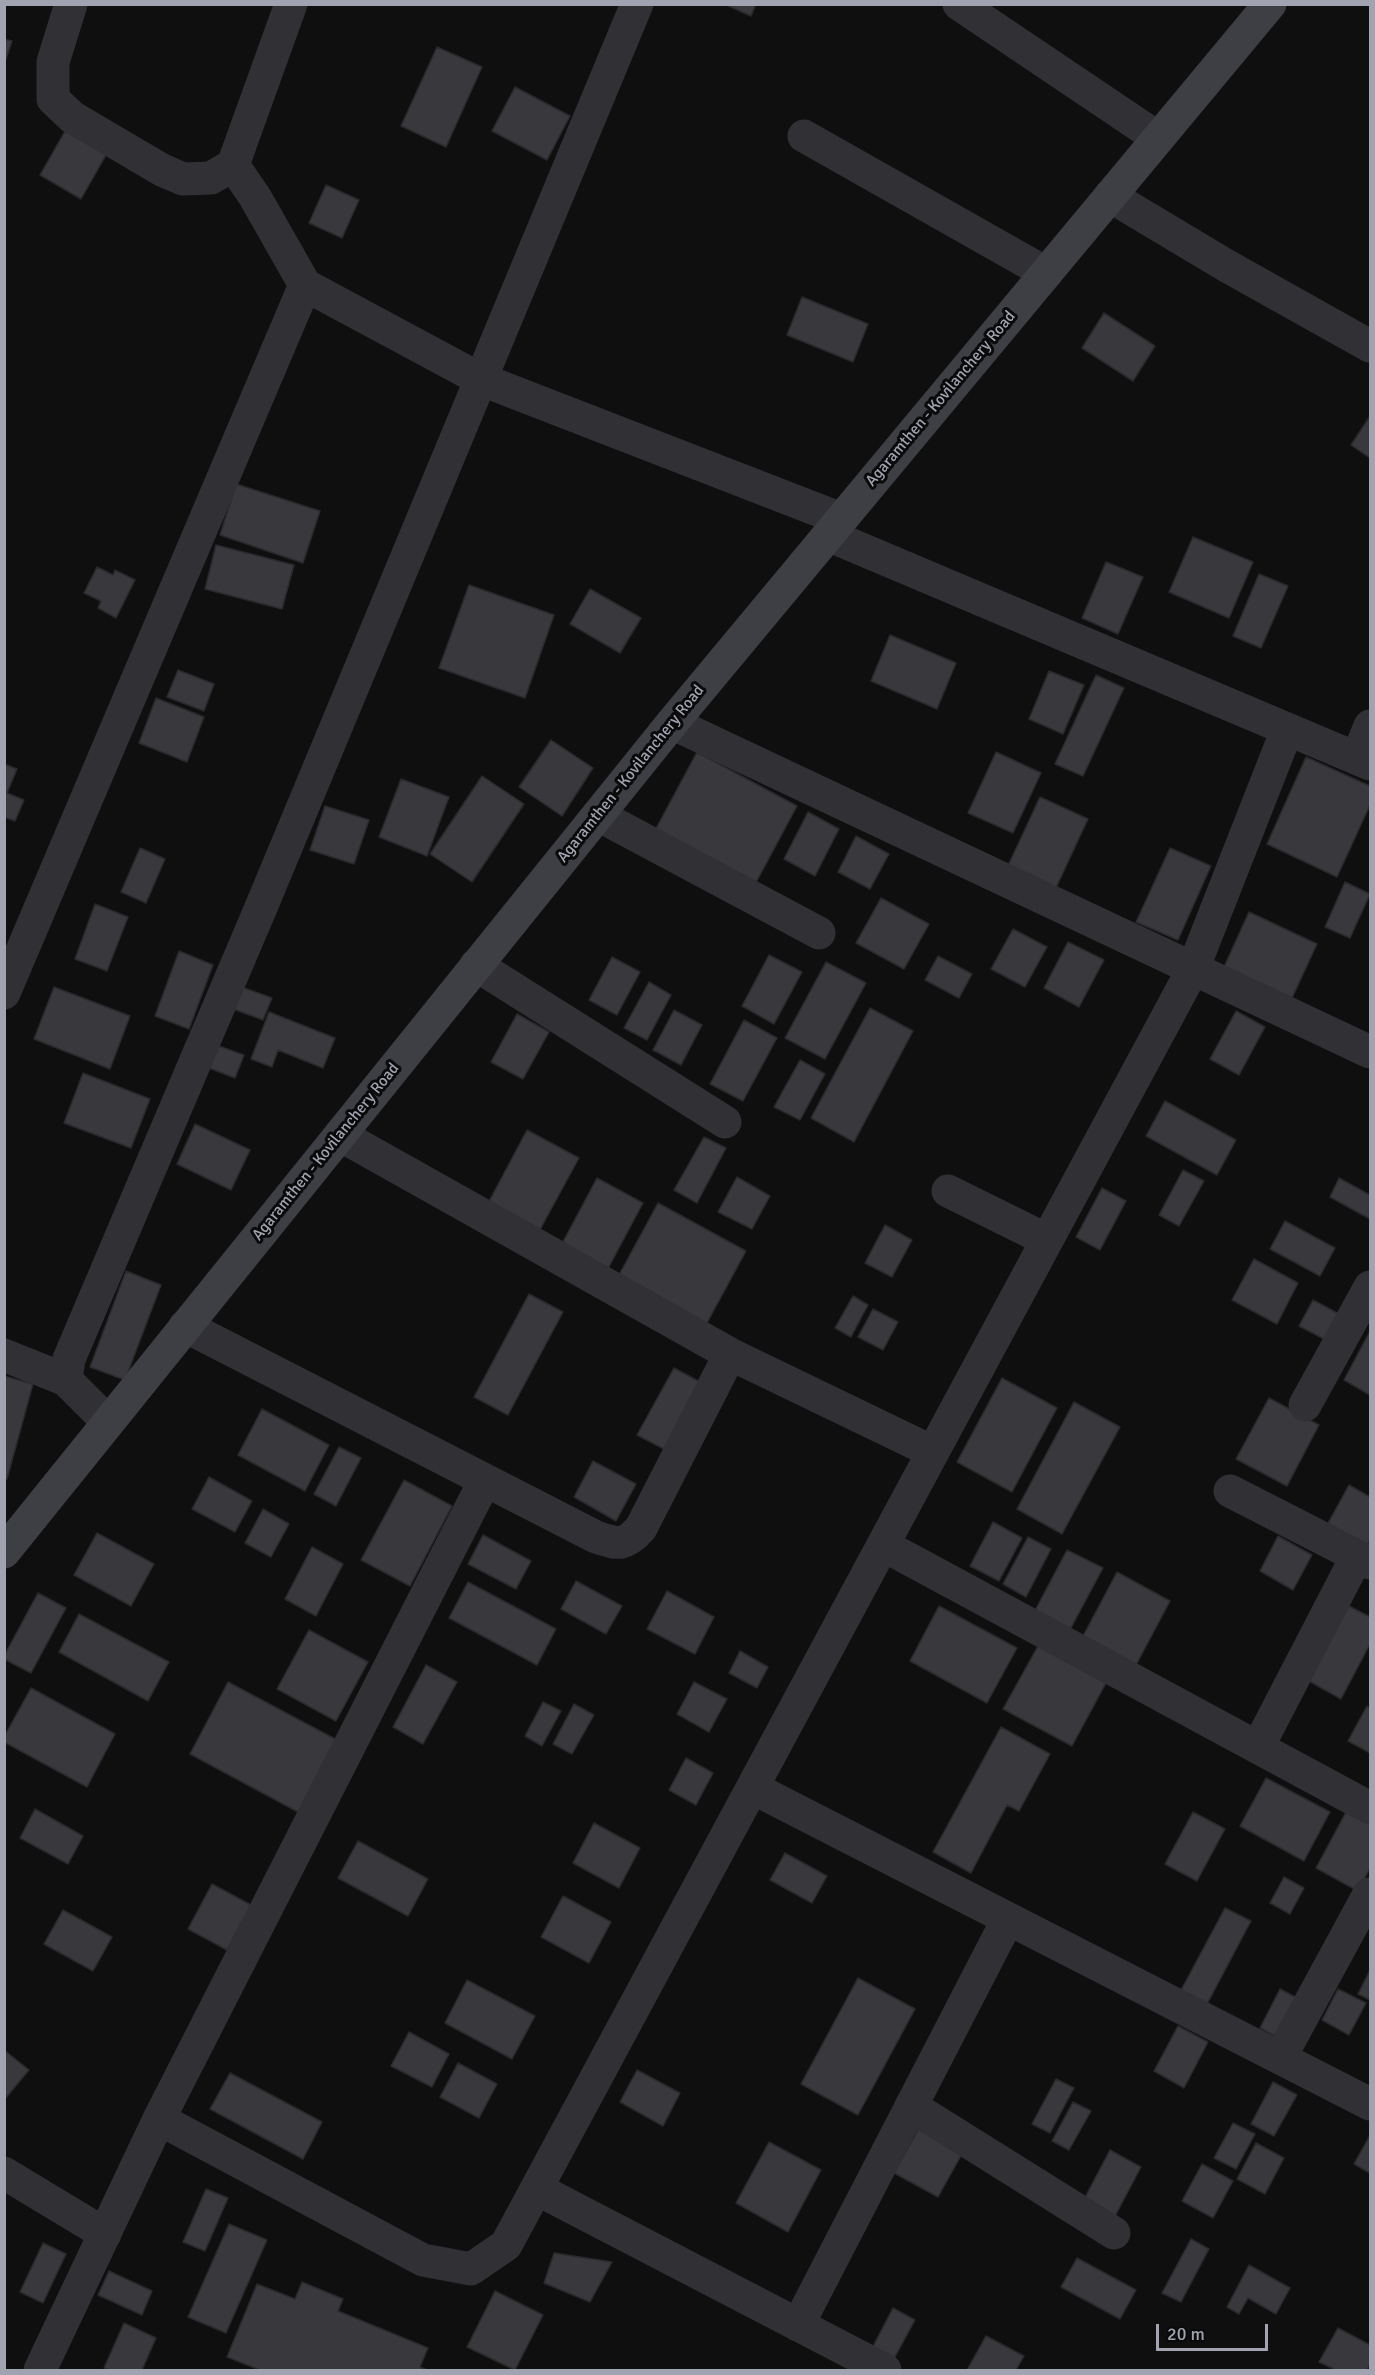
<!DOCTYPE html>
<html>
<head>
<meta charset="utf-8">
<style>
	body { margin:0 }
	#map { position:relative; width:1375px; height:2375px; overflow:hidden; background:#0f0f10; font-family:Signika,sans-serif }
	canvas { display:block }
	.frame { position:absolute; inset:0; border:6px solid #a1a3b1; pointer-events:none }
	.scale { position:absolute; left:1156px; top:2324px; width:112px; height:27px; box-sizing:border-box; border:3px solid #a1a3b1; border-top:0; padding-left:8px; font-size:18px; line-height:21px; white-space:nowrap; color:#a1a3b1; -webkit-text-stroke:4px #0a0a0b; paint-order:stroke }
</style>
</head>
<body>
<div id="map">
<canvas width="1375" height="2375"></canvas>
<div class="frame"></div>
<div class="scale">20 m</div>
</div>
<script>
const c = document.querySelector('canvas').getContext('2d');
c.lineJoin = 'round';
function paint(path, color) {
  c.fillStyle = color;
  c.fill(path, 'evenodd');
}
function trace(path, color, width, dash) {
  c.strokeStyle = color;
  c.lineWidth = width;
  c.lineCap = dash ? 'butt' : 'round';
  c.setLineDash(dash || []);
  c.stroke(path);
}
function write(font, color, halo, rows, align = 'center') {
  c.font = font + ' Signika,sans-serif';
  c.lineWidth = 6;
  c.setLineDash([]);
  c.textBaseline = 'middle';
  c.strokeStyle = halo;
  c.fillStyle = color;
  for (const [text, x, y, turn = 0] of rows) {
    c.save();
    c.translate(x, y);
    c.rotate((+turn || 0) * Math.PI / 180);
    c.textAlign = isNaN(turn) ? turn : align;
    if (halo) c.strokeText(text, 0, 0);
    c.fillText(text, 0, 0);
    c.restore();
  }
}
const building = new Path2D(`
	M724,4H756L751,16Z
	M4,39L12,41L4,65Z
	M437,47L482,67L446,147L401,126Z
	M515,87L570,116L547,160L492,131Z
	M69,124L110,148L81,199L40,175Z
	M326,185L359,200L342,238L309,223Z
	M802,297L868,324L853,362L787,335Z
	M1104,313L1155,346L1133,381L1082,348Z
	M1370,416V458L1351,445Z
	M236,484L320,511L303,563L220,535Z
	M1193,537L1253,562L1229,618L1169,592Z
	M216,545L294,565L282,609L205,589Z
	M1106,562L1143,577L1118,634L1082,618Z
	M97,567L113,575L115,570L135,580L116,618L98,608L101,601L84,593Z
	M1259,574L1288,586L1261,648L1233,636Z
	M469,585L554,615L525,698L439,668Z
	M590,589L641,618L620,653L570,624Z
	M890,635L956,663L937,709L871,681Z
	M178,670L214,684L204,711L167,697Z
	M1049,671L1084,685L1063,734L1029,719Z
	M1096,675L1124,688L1083,776L1055,764Z
	M156,698L204,717L187,762L139,743Z
	M551,740L593,768L562,816L519,787Z
	M697,752L797,806L752,890L652,836Z
	M996,752L1041,773L1013,833L968,813Z
	M1306,757L1370,786V805L1337,877L1267,844Z
	M4,764L17,769L7,793L24,800L15,821L4,817Z
	M482,776L524,804L472,882L430,854Z
	M401,779L449,797L427,856L379,837Z
	M1040,797L1088,819L1054,892L1006,870Z
	M325,806L369,820L354,864L310,850Z
	M808,812L839,829L815,876L784,859Z
	M856,836L889,854L870,889L838,872Z
	M140,848L165,859L146,903L121,892Z
	M1170,848L1211,866L1178,940L1136,922Z
	M1345,882L1370,894L1350,938L1325,927Z
	M881,898L929,924L904,969L856,943Z
	M95,904L128,917L107,971L75,959Z
	M1249,912L1317,944L1292,998L1224,967Z
	M1013,929L1047,947L1025,987L991,969Z
	M1068,942L1104,960L1079,1007L1044,988Z
	M179,951L213,965L189,1029L155,1016Z
	M769,955L802,972L774,1024L742,1006Z
	M938,956L972,974L959,998L925,980Z
	M612,957L640,972L617,1015L589,1000Z
	M826,962L866,983L825,1059L785,1038Z
	M649,982L671,995L647,1040L624,1028Z
	M236,985L272,998L263,1020L228,1007Z
	M54,987L130,1016L110,1069L34,1039Z
	M870,1008L913,1031L854,1142L811,1118Z
	M674,1010L702,1025L681,1065L653,1050Z
	M1236,1011L1265,1027L1239,1075L1210,1059Z
	M269,1012L335,1038L323,1068L278,1050L272,1067L251,1059Z
	M517,1014L549,1032L523,1079L491,1062Z
	M744,1020L777,1038L743,1101L710,1084Z
	M213,1044L244,1055L235,1078L204,1066Z
	M800,1060L825,1074L800,1120L774,1107Z
	M83,1073L150,1099L131,1148L64,1123Z
	M1165,1101L1236,1140L1217,1175L1146,1136Z
	M195,1124L250,1150L231,1190L177,1164Z
	M527,1130L579,1158L536,1237L485,1209Z
	M704,1137L726,1148L697,1203L674,1190Z
	M1183,1170L1204,1181L1179,1226L1159,1215Z
	M737,1177L770,1196L752,1229L718,1212Z
	M597,1178L643,1203L603,1278L557,1253Z
	M1339,1178L1370,1195V1219L1330,1197Z
	M1102,1188L1126,1201L1100,1250L1076,1237Z
	M658,1203L746,1251L701,1334L613,1286Z
	M1285,1221L1335,1248L1320,1276L1270,1249Z
	M885,1225L912,1240L892,1277L865,1263Z
	M1254,1259L1298,1283L1277,1324L1232,1300Z
	M126,1271L161,1285L125,1380L90,1367Z
	M529,1294L563,1312L508,1415L474,1397Z
	M853,1296L868,1305L851,1337L835,1328Z
	M1313,1300L1341,1315L1328,1341L1299,1326Z
	M873,1309L898,1322L883,1350L858,1337Z
	M1370,1331V1395L1344,1380Z
	M674,1368L700,1382L664,1449L637,1435Z
	M4,1376L33,1384L7,1479H4Z
	M1002,1378L1057,1408L1012,1492L957,1462Z
	M1269,1398L1319,1425L1287,1486L1236,1459Z
	M1074,1402L1120,1427L1062,1534L1017,1509Z
	M262,1409L329,1445L305,1491L238,1455Z
	M339,1447L361,1458L336,1506L314,1494Z
	M593,1461L636,1484L616,1521L574,1497Z
	M209,1477L252,1501L235,1532L192,1509Z
	M404,1480L452,1506L410,1586L361,1560Z
	M1349,1485L1370,1497V1540L1367,1546L1327,1525Z
	M263,1509L289,1524L271,1557L245,1543Z
	M993,1522L1022,1538L999,1581L970,1566Z
	M97,1533L154,1564L131,1606L74,1575Z
	M483,1535L531,1561L516,1589L468,1564Z
	M1278,1536L1312,1555L1293,1590L1260,1571Z
	M1028,1537L1051,1549L1026,1597L1003,1584Z
	M312,1547L343,1564L316,1616L285,1599Z
	M1067,1550L1103,1568L1065,1639L1030,1620Z
	M1117,1572L1170,1601L1135,1667L1082,1638Z
	M576,1581L622,1606L606,1634L561,1609Z
	M468,1582L556,1629L537,1665L449,1618Z
	M667,1591L714,1617L695,1654L647,1629Z
	M38,1593L66,1608L31,1673L4,1659V1656Z
	M1347,1605L1370,1617V1644L1341,1699L1307,1680Z
	M939,1606L1017,1648L987,1703L910,1661Z
	M79,1614L169,1662L148,1701L59,1652Z
	M309,1630L368,1662L336,1721L277,1689Z
	M1038,1646L1106,1683L1072,1746L1003,1709Z
	M740,1651L768,1667L757,1688L729,1673Z
	M426,1665L457,1682L423,1744L393,1727Z
	M228,1682L337,1740L298,1812L190,1754Z
	M694,1682L727,1699L709,1732L677,1714Z
	M31,1688L115,1734L87,1787L4,1742V1737Z
	M543,1702L561,1711L542,1746L525,1736Z
	M574,1704L594,1715L572,1754L553,1744Z
	M1367,1706L1370,1709V1753L1348,1741Z
	M1001,1727L1050,1754L1019,1811L1007,1805L971,1873L933,1852Z
	M686,1758L713,1773L696,1805L669,1790Z
	M1266,1778L1330,1812L1304,1861L1240,1826Z
	M1352,1801L1370,1811V1868L1358,1891L1316,1868Z
	M35,1809L83,1836L68,1864L20,1838Z
	M1193,1812L1225,1829L1197,1881L1165,1864Z
	M594,1823L640,1848L619,1888L573,1863Z
	M358,1841L428,1879L408,1916L338,1878Z
	M785,1853L827,1876L812,1903L770,1880Z
	M1284,1877L1304,1888L1290,1914L1270,1903Z
	M212,1884L251,1905L227,1950L188,1929Z
	M563,1896L611,1922L589,1963L541,1937Z
	M1225,1908L1251,1921L1206,2006L1180,1992Z
	M63,1910L112,1937L93,1971L44,1944Z
	M1370,1970V2000L1358,1994Z
	M858,1978L915,2009L858,2115L801,2084Z
	M467,1980L535,2016L512,2059L445,2023Z
	M1280,1989L1303,2001L1282,2040L1260,2028Z
	M1338,1989L1366,2003L1349,2035L1322,2020Z
	M1178,2026L1208,2042L1184,2088L1154,2071Z
	M409,2032L449,2054L432,2087L391,2066Z
	M4,2050L29,2070L4,2100Z
	M458,2063L497,2084L479,2118L440,2097Z
	M637,2070L680,2093L663,2126L620,2102Z
	M230,2073L322,2122L303,2159L210,2109Z
	M1056,2079L1074,2088L1050,2133L1032,2124Z
	M1273,2082L1297,2095L1274,2136L1251,2124Z
	M1073,2102L1091,2111L1069,2150L1052,2141Z
	M1233,2123L1255,2134L1236,2169L1214,2158Z
	M919,2128L963,2152L938,2197L894,2173Z
	M1369,2137L1370,2138V2173L1354,2164Z
	M769,2142L821,2170L788,2232L736,2203Z
	M1256,2143L1284,2158L1265,2194L1237,2179Z
	M1110,2150L1141,2167L1112,2222L1081,2205Z
	M1202,2164L1233,2181L1213,2218L1182,2201Z
	M206,2189L228,2198L205,2251L183,2242Z
	M229,2224L267,2240L226,2333L188,2317Z
	M1191,2239L1209,2249L1181,2302L1162,2293Z
	M43,2243L66,2254L43,2303L20,2292Z
	M554,2253L612,2262L590,2302L544,2283Z
	M1077,2258L1136,2290L1120,2319L1061,2287Z
	M1249,2265L1290,2288L1276,2314L1248,2298L1239,2314L1227,2307Z
	M109,2271L152,2291L142,2315L98,2295Z
	M302,2282L343,2299L338,2311L428,2348L420,2367L427,2370H260L227,2357L257,2284L295,2299Z
	M495,2291L543,2315L515,2370L467,2347Z
	M893,2308L915,2320L890,2366L869,2354Z
	M124,2323L156,2338L142,2370H110L104,2368Z
	M1338,2328L1370,2345V2364L1367,2370H1336L1319,2362Z
	M986,2336L1024,2356L1016,2370H967Z`);
paint(building, '#39393d');
trace(building, '#2a292c', 1.5);
trace(new Path2D(`
	M71,4L53,62V99L72,117L162,170L183,179L211,178L233,165L291,4
	M959,4L1158,138
	M804,136L1046,273
	M233,165L255,197L305,285
	M1110,196L1227,266L1370,346
	M828,535L1370,764
	M672,723L1370,1052
	M1357,758L1370,726
	M598,815L819,933
	M476,965L725,1122
	M4,993L305,285L480,379L841,519
	M340,1135L730,1354L933,1452
	M948,1191L1047,1240
	M185,1326L596,1537C618,1544 624,1547 641,1528L730,1354
	M4,1355L66,1380
	M1305,1405L1370,1287
	M108,1422L66,1380L69,1359L262,905L637,4
	M1230,1491L1357,1556
	M883,1545L1370,1808
	M1258,1747L1357,1556L1370,1563
	M753,1788L1370,2104
	M1280,2058L1369,1894
	M911,2106L1114,2233
	M159,2119L485,1480
	M4,2173L105,2234
	M537,2189L885,2370
	M798,2325L1008,1919
	M40,2370L159,2119L423,2260L471,2269L506,2245L1193,969L1287,730`), '#303035', 33);
trace(new Path2D(`
	M4,1552L672,723L1270,4`), '#3e3f45', 33);
write('16px', '#a1a3b1', '#0a0a0b', [
	["Agaramthen - Kovilanchery Road",941,399,-50],
	["Agaramthen - Kovilanchery Road",631,774,-51],
	["Agaramthen - Kovilanchery Road",326,1152,-51]
]);
</script>
</body>
</html>
